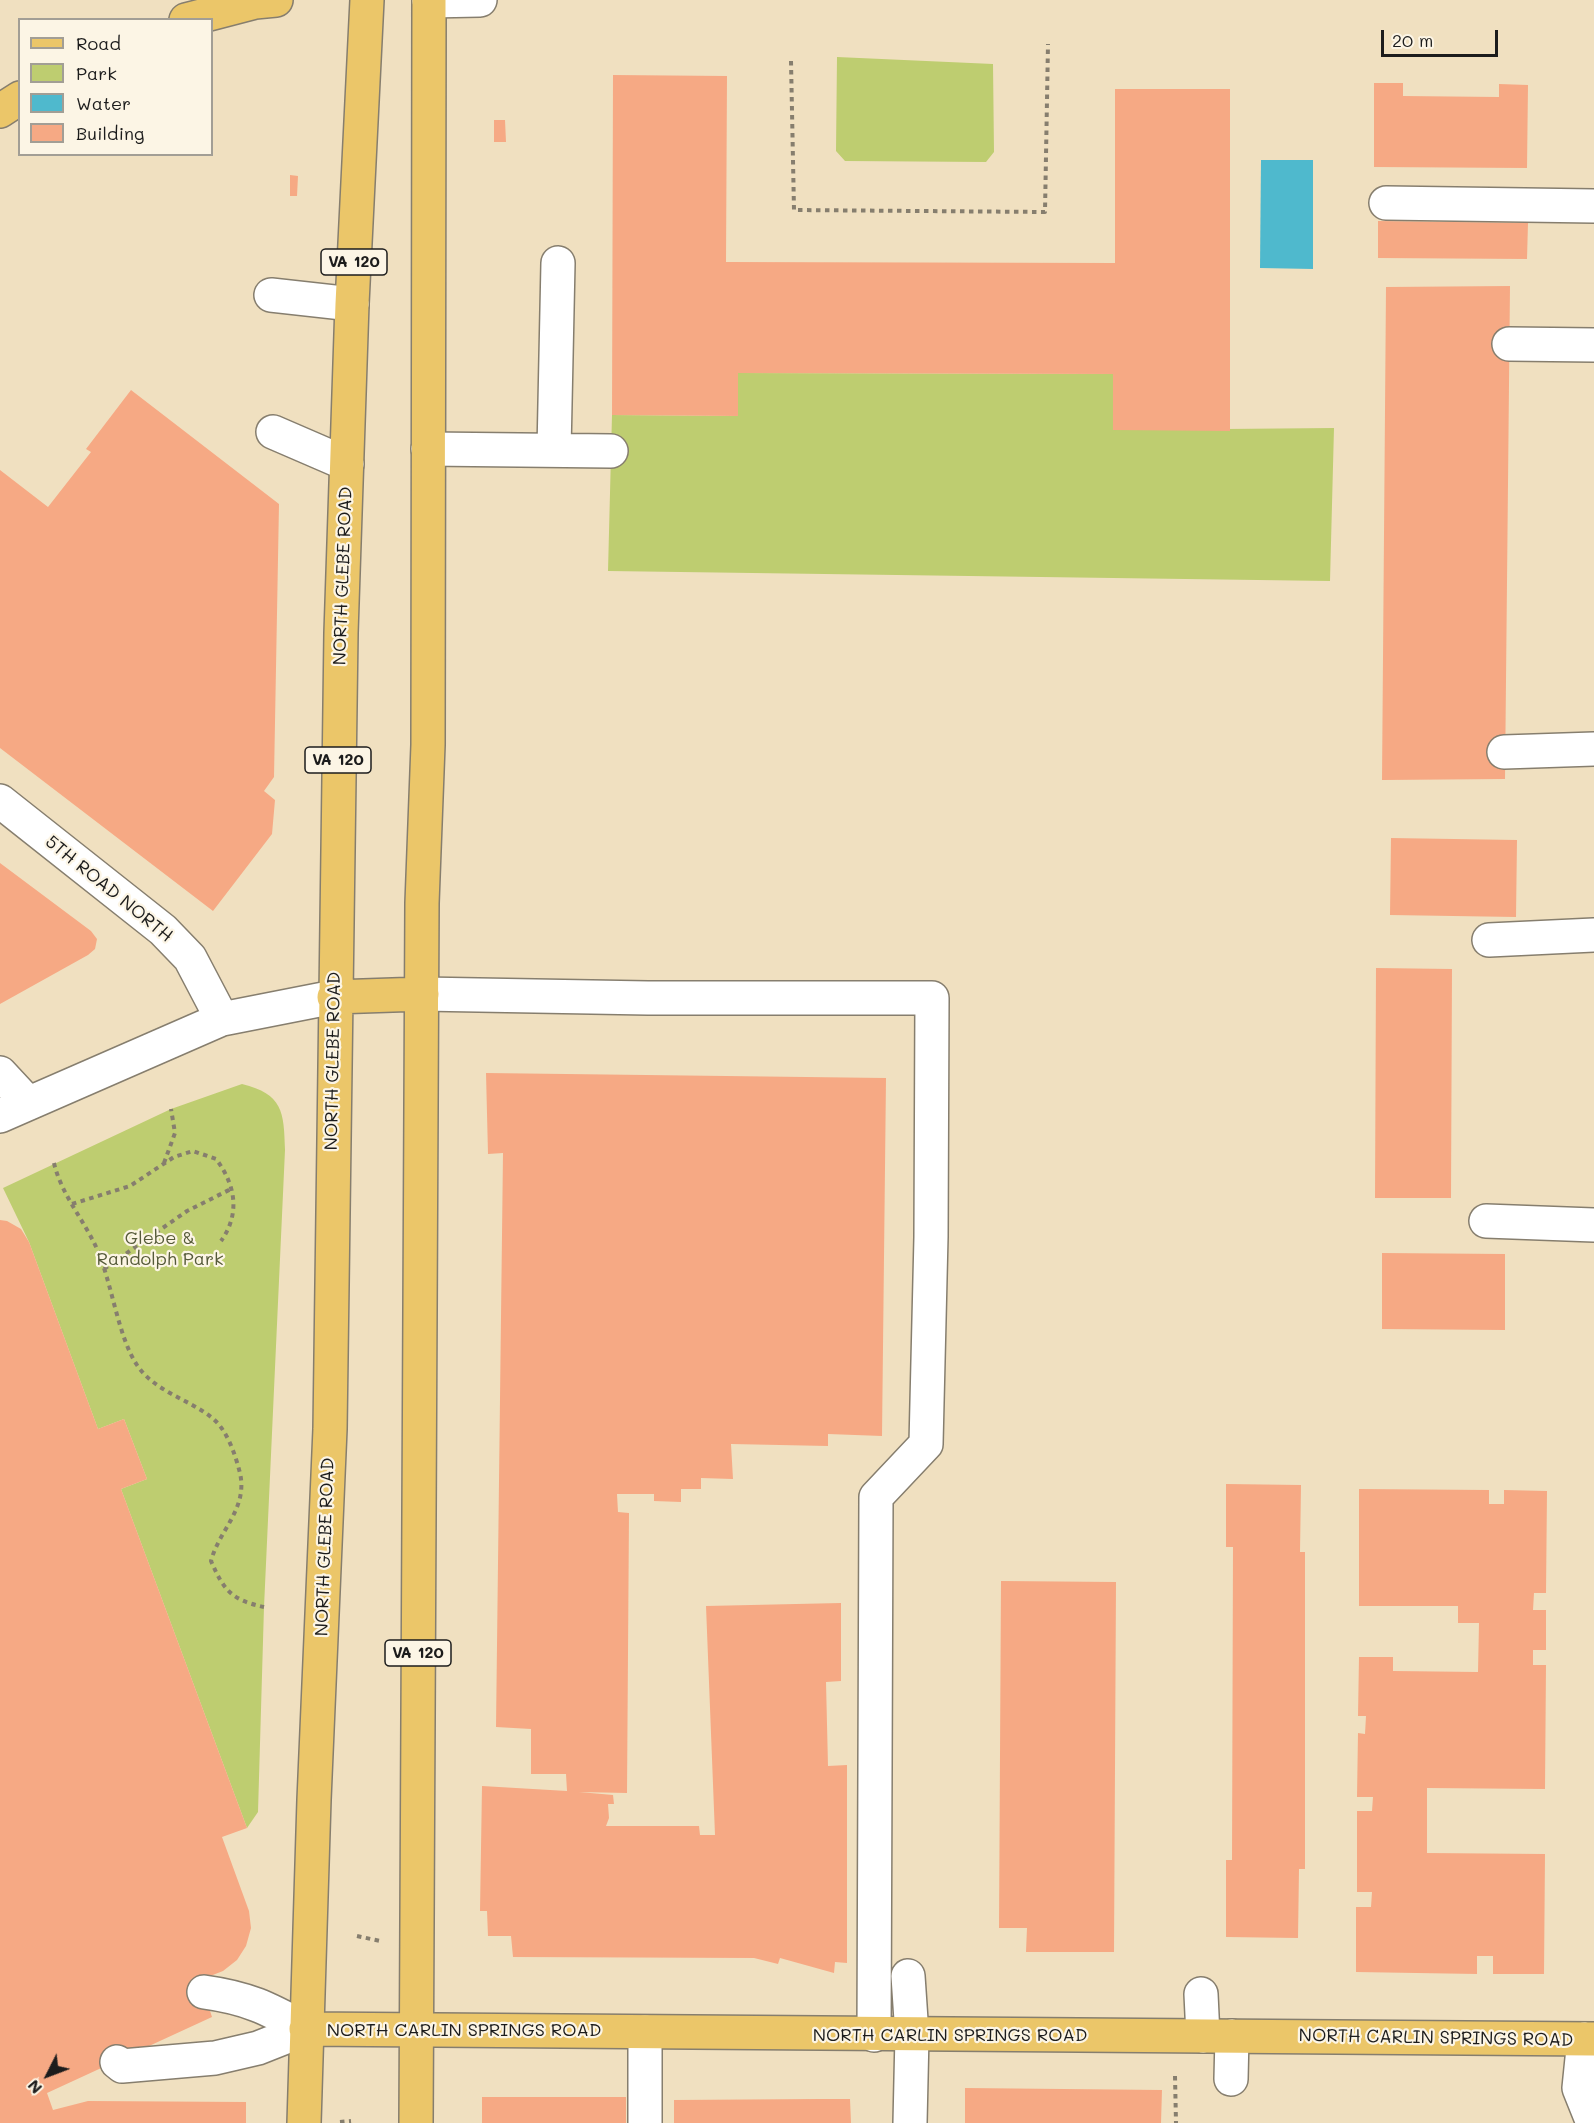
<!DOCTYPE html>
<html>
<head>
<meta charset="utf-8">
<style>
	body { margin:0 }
	#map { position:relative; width:1594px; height:2123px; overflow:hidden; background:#f0e0c0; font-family:Mali,sans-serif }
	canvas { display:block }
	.legend { position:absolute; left:18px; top:18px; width:195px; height:138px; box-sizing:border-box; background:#fcf5e5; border:2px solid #a29e95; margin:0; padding:8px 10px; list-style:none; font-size:18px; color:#1c1c1c }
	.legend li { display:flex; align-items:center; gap:12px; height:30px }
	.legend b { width:30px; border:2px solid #a29e95 }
	.north { position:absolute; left:18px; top:2045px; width:60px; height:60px; -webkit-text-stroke:4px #fcf5e5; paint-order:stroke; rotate:228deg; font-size:16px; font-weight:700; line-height:24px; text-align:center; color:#1c1c1c }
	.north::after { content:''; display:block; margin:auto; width:21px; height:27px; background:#1c1c1c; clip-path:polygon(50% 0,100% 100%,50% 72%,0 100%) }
	.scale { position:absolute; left:1381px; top:30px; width:117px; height:27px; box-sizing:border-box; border:3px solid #1c1c1c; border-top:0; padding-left:8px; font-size:18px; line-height:21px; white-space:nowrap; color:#1c1c1c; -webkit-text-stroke:4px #fcf5e5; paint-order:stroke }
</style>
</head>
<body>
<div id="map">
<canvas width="1594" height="2123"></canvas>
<ul class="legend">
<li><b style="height:8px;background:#ebc669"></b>Road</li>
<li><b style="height:16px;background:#becd70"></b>Park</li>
<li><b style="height:16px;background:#4fb9cd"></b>Water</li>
<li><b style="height:16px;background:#f6a984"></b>Building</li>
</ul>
<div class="north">N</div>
<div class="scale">20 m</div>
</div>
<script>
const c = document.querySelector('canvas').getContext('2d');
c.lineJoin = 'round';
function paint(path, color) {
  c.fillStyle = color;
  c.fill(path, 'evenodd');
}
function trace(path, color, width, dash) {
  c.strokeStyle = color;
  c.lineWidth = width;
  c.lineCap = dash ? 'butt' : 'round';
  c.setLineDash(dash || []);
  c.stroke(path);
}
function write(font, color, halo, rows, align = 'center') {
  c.font = font + ' Mali,sans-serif';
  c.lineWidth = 4.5;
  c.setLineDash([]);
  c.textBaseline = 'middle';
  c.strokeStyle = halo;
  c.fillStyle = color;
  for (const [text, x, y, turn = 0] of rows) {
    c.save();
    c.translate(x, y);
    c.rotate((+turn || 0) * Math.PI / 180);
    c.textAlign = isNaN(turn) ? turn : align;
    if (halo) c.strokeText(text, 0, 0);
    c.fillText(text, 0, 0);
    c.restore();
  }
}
paint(new Path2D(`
	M837,57L993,64L994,152L986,162L845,161L836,151Z
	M738,373L1113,374V430L1334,428L1330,581L608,571L612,415L738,416Z
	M242,1084C283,1094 284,1112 285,1150L264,1607L258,1812L247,1828L121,1489L147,1479L124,1419L98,1429L29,1242L3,1188L171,1109Z`), '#becd70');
paint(new Path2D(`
	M1261,160H1313V269L1260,268Z`), '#4fb9cd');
paint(new Path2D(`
	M613,75L727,76L726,262L1115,263V89H1230V431L1113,430V374L738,373V416L612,415Z
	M1374,83H1403V96L1499,97V84L1528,85L1527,168L1374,167Z
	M494,120H505L506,142H494Z
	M290,175L298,176L297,196H290Z
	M1378,221L1528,223L1527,259L1378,258Z
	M1510,286L1505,779L1382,780L1386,287Z
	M131,390L279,504L274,777L264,791L275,800L272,834L213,911L0,748V470L48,507L91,452L86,449Z
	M1391,838L1517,840L1516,917L1390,915Z
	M0,863L91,931L97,939L95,949L88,955L0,1004Z
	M1376,968L1452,969L1451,1198H1375Z
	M486,1073L886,1078L882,1436L828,1434V1446L731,1444L733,1479L701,1478V1489H681V1502L654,1501V1494H617L618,1512L629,1513L627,1793L579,1792L613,1795L614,1804H608L609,1818L606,1826H699L700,1835H715L706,1606L841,1603V1681L826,1682L828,1766L847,1765V1963L835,1962L834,1973L780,1958L778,1964L754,1958L513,1957L511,1936H488L487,1911H480L482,1786L567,1791L566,1774H531V1729L496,1727L503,1153L488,1154Z
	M0,1220L7,1221L21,1229L29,1242L98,1429L124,1419L147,1479L121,1489L247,1828L222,1837L249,1911L251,1928L246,1946L237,1960L223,1971L200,1980L212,2017L47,2093L53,2110L88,2101L246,2102V2123H0Z
	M1382,1253L1505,1254V1330L1382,1329Z
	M1226,1484L1301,1485L1300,1552H1305V1869H1299L1298,1938L1226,1937V1860H1232L1233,1547H1226Z
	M1359,1489L1489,1490V1504H1504V1490L1547,1491L1546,1593H1534L1533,1610H1546V1650H1533V1665H1546L1545,1789L1427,1788V1853L1545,1854L1544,1974H1493V1956H1477V1974L1356,1972V1907H1371L1372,1892H1357V1811H1372L1373,1797H1357L1358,1733L1365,1734L1366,1716H1358L1359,1657H1393V1671L1478,1672L1479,1623H1458V1606H1359Z
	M1001,1581L1116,1582L1114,1952H1026L1027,1928H999Z
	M965,2088L1162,2090L1161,2123H965Z
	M482,2097H626V2123H482Z
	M818,2099H850L851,2123H674V2100Z`), '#f6a984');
const minor = new Path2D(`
	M429,1L480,0
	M1386,203L1594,206
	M271,295L352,304
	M1509,344L1594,345
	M273,432L347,464
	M428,449L611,451
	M554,450L558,263
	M1504,752L1594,749
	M0,801L163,930L190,958L222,1019
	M1489,940L1594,935
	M422,994L648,998H932L931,1237L926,1444L876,1497L874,2035
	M0,1073L27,1102
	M0,1116L222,1019L334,997
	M1486,1221L1594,1225
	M908,1976L912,2035L910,2123
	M204,1992C248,1998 267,2008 306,2029
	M1201,1994L1203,2036
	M1584,2039L1579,2088L1593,2123
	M117,2062L122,2066L215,2058L258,2048L306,2029
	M1231,2079L1232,2036
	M645,2123V2032`);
const major = new Path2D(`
	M186,20L255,2L276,0
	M0,111L20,98
	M334,997L422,994
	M306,2029L1594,2039
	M304,2123L314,1800L330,1429L341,633L352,304L367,0
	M416,2123L422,903L428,745L429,0`);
trace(minor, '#867e6e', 36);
trace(major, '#867e6e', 36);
trace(new Path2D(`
	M791,61L794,210L1045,212L1048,44
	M54,1163C61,1194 84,1220 97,1249C112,1283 118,1337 137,1365C154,1391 188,1399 211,1417C227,1429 235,1454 240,1473C248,1509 219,1530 211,1561C224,1591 232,1600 264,1607
	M164,1163L175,1133L171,1109
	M72,1204L130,1186L174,1157L193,1151L216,1159C235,1184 241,1213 221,1241
	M104,1269L187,1211L233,1188
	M357,1936L380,1941
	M1175,2076L1176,2123
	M340,2122L351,2121`), '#867e6e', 4, [4.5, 4.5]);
trace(minor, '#fff', 33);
trace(major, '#ebc669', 33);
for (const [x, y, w] of [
	[354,262,66],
	[338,760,66],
	[418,1653,66]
]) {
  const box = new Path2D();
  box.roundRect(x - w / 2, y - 13, w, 26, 4.5);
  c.fillStyle = '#fcf5e5';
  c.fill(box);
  trace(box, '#1c1c1c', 1.5);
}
write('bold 16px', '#1c1c1c', null, [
	["VA 120",354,262],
	["VA 120",338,760],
	["VA 120",418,1653]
]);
write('18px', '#1c1c1c', '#fcf5e5', [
	["NORTH GLEBE ROAD",343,576,-88],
	["5TH ROAD NORTH",109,889,39],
	["NORTH GLEBE ROAD",333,1061,-89],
	["NORTH GLEBE ROAD",325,1547,-88],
	["NORTH CARLIN SPRINGS ROAD",464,2030],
	["NORTH CARLIN SPRINGS ROAD",950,2035],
	["NORTH CARLIN SPRINGS ROAD",1436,2038,1]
]);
write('18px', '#555a39', '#fcf5e5', [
	["Glebe &",160,1238],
	["Randolph Park",160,1259]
]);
</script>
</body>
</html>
